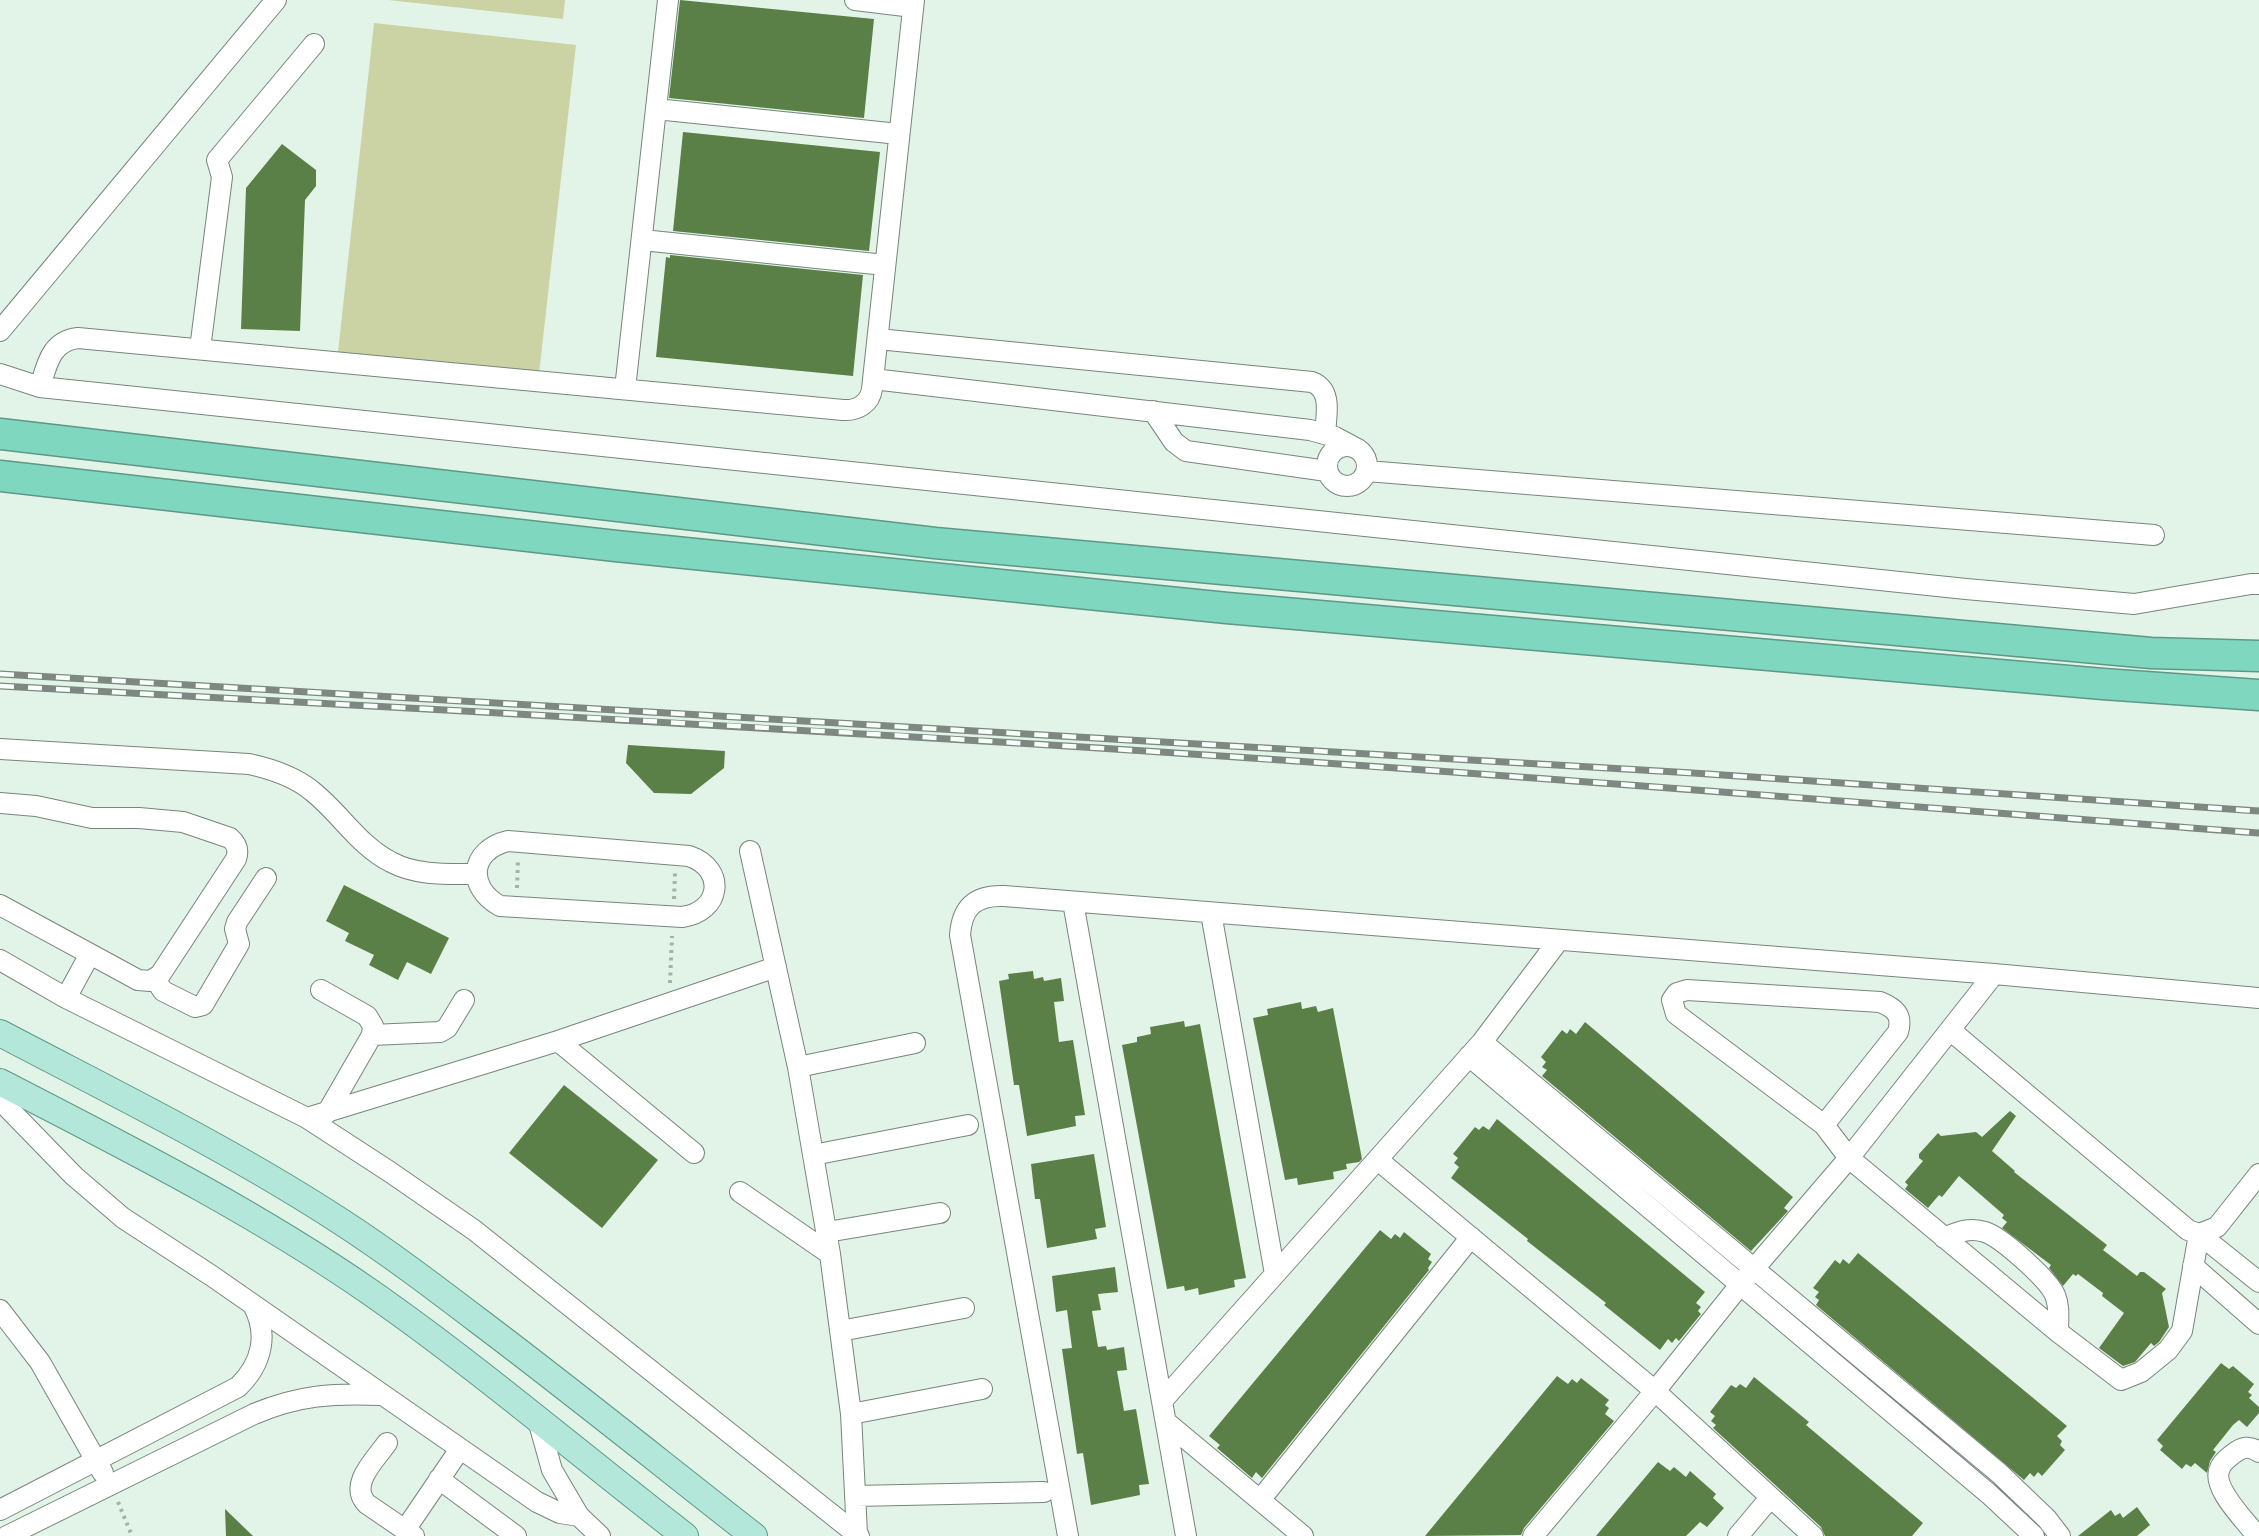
<!DOCTYPE html>
<html>
<head>
<meta charset="utf-8">
<style>
	body { margin:0 }
	canvas { display:block; background:#e2f4e7 }
</style>
</head>
<body>
<canvas width="2259" height="1536"></canvas>
<script>
const c = document.querySelector('canvas').getContext('2d');
c.lineJoin = 'round';
function paint(path, color) {
  c.fillStyle = color;
  c.fill(path, 'evenodd');
}
function trace(path, color, width, dash) {
  c.strokeStyle = color;
  c.lineWidth = width;
  c.lineCap = dash ? 'butt' : 'round';
  c.setLineDash(dash || []);
  c.stroke(path);
}
paint(new Path2D(`
	M388,0H565L563,19Z
	M374,23L576,45L539,374L338,352Z`), '#cbd3a4');
paint(new Path2D(`
	M680,0L874,19L864,118L669,98Z
	M683,132L880,152L869,251L673,231Z
	M282,144L316,170V186L305,200L300,331L241,329L246,188Z
	M670,255L863,275L853,376L656,357L666,257L670,258Z
	M628,745L725,751L724,768L691,794L654,793L626,763Z
	M344,885L449,938L431,974L407,962L398,980L369,965L374,955L345,941L349,933L326,921Z
	M1033,971L1034,979L1043,977L1044,981L1061,978L1064,1001L1054,1002L1059,1042L1073,1040L1085,1115L1075,1116L1076,1126L1027,1136L1019,1085H1014L999,981L1009,979L1008,974Z
	M1301,1002L1302,1009L1316,1006L1318,1012L1333,1008L1362,1159L1359,1162L1346,1164L1347,1169L1333,1172L1334,1179L1298,1185L1297,1178L1285,1180L1253,1018L1268,1015L1267,1009Z
	M1184,1021L1185,1027L1200,1024L1246,1278L1234,1280L1235,1287L1199,1295L1198,1288L1185,1291L1184,1286L1167,1289L1122,1045L1137,1042V1037L1151,1034L1150,1027Z
	M1585,1022L1793,1197L1784,1208L1788,1211L1751,1251L1542,1076L1547,1070L1542,1067L1546,1062L1541,1057L1562,1030L1567,1034L1570,1029L1576,1034Z
	M564,1085L658,1160L602,1228L509,1153Z
	M2010,1111L2016,1116L1992,1151L2015,1171L2014,1172L2107,1245L2103,1250L2137,1276L2140,1272H2144L2166,1289L2162,1293L2169,1327L2159,1342L2154,1346L2151,1343L2135,1362L2123,1366L2099,1348L2124,1313L2102,1296L2103,1293L2078,1274L2076,1276L2073,1274L2063,1286L2049,1268L2051,1265L2002,1228L2007,1222L2002,1218L2004,1215L1959,1176L1942,1197L1939,1195L1928,1208L1905,1189L1908,1185L1905,1182L1923,1161L1919,1158V1154L1938,1133L1941,1136L1976,1132L1982,1137Z
	M1497,1119L1705,1292L1696,1303L1701,1307L1698,1311L1701,1314L1679,1341L1676,1338L1672,1343L1668,1339L1660,1350L1604,1305L1606,1303L1527,1241L1528,1239L1451,1178L1459,1167L1454,1163L1458,1158L1453,1154L1475,1127L1479,1130L1483,1126L1489,1130Z
	M1094,1154L1106,1227L1095,1229L1097,1239L1047,1248L1040,1199H1035L1031,1164Z
	M1380,1230L1391,1239L1395,1234L1400,1238L1404,1232L1431,1254L1428,1259L1432,1262L1428,1268L1429,1270L1262,1478L1256,1472L1252,1478L1217,1448L1220,1445L1209,1436Z
	M1858,1253L2067,1426L2057,1436L2062,1441L2060,1445L2065,1450L2042,1476L2038,1472L2034,1477L2030,1473L2024,1480L1816,1305L1819,1300L1815,1297L1819,1292L1813,1288L1835,1260L1840,1264L1843,1259L1849,1264Z
	M1115,1267L1118,1292L1098,1294L1101,1310L1092,1311L1098,1347L1106,1346L1107,1350L1124,1347L1127,1370L1117,1371L1124,1411L1136,1409L1149,1484L1139,1485L1140,1495L1091,1505L1083,1453L1077,1454L1062,1349L1072,1348L1067,1310L1056,1312L1052,1276Z
	M2221,1363L2229,1369L2233,1366L2254,1384L2248,1392L2252,1395L2249,1398L2259,1407V1413L2247,1427L2239,1420L2233,1425L2213,1450L2216,1452L2210,1461L2207,1473L2195,1463L2191,1467L2186,1464L2182,1469L2160,1450L2163,1446L2157,1440Z
	M1557,1376L1568,1384L1572,1379L1577,1383L1581,1378L1609,1400L1605,1405L1609,1408L1605,1414L1614,1421L1524,1528L1521,1535L1425,1536Z
	M1754,1377L1809,1422L1806,1425L1923,1523L1912,1536H1825L1821,1527L1713,1428L1716,1425L1711,1421L1715,1416L1710,1412L1731,1385L1736,1388L1740,1384L1746,1388Z
	M1658,1462L1670,1471L1674,1467L1686,1477L1690,1471L1716,1494L1713,1498L1724,1508L1707,1527L1700,1522L1686,1536H1596Z
	M2137,1507L2150,1525L2137,1536H2078L2111,1510L2115,1516L2120,1513L2123,1518Z
	M225,1509L253,1536H226Z`), '#5b8047');
const minor = new Path2D(`
	M855,0L913,7
	M656,109L899,134
	M642,240L885,265
	M0,331L276,0
	M878,339L1312,382C1333,390 1326,416 1325,434
	M200,349L222,177L217,160L314,44
	M0,374L40,387L1966,589L2134,604L2251,584H2259
	M873,379L1310,430L1335,437L1352,446
	M40,387C47,364 51,341 78,338L843,410C858,411 870,403 872,389L914,0
	M625,389L668,0
	M1153,411L1174,442L1186,451L1327,471
	M1327 466a20 20 0 1 1 40 0a20 20 0 1 1-40 0Z
	M1367,471L2154,535
	M0,749L249,764C272,769 294,776 312,791C340,813 359,846 391,862C417,876 448,874 477,874
	M0,803L36,806L92,818H139L183,822L230,838C237,844 239,850 236,859L160,975L150,981L138,980L0,905
	M508,841L689,856C727,869 721,912 682,917L500,906C466,887 470,850 508,841Z
	M750,851L798,1067L830,1254L851,1414L857,1534
	M1073,902L1186,1536
	M1211,913L1275,1274
	M0,960L66,998L307,1118L390,1172L474,1230L859,1536
	M155,979L163,991L195,1007L203,1005L239,944L235,929L237,922L266,878
	M321,990L367,1016L373,1026L372,1035L327,1113
	M66,998L90,954
	M1950,1030L2188,1230L2199,1234L2217,1227L2259,1174
	M372,1035L440,1032L447,1028L464,1000
	M558,1041L694,1153
	M1482,1042L1999,1473L2047,1519L2060,1536
	M1469,1056L1989,1494L2034,1536
	M798,1067L915,1043
	M0,1100L74,1176L123,1218L212,1276L537,1502L560,1513L579,1516
	M307,1118L558,1041L776,967
	M1824,1125L1898,1032C1903,1015 1895,1008 1880,1002L1687,990L1677,993L1672,1000L1676,1014L1824,1125L1849,1158L2058,1332L2121,1380L2141,1372L2168,1350L2182,1331L2199,1234L2259,1282
	M813,1155L968,1125
	M1378,1160L1655,1391L1813,1536
	M740,1192L830,1254
	M827,1232L940,1213
	M1944,1238C1958,1232 1970,1227 1985,1232C2001,1237 2048,1279 2055,1295C2060,1307 2058,1319 2058,1332
	M2193,1266L2259,1324
	M0,1310L40,1362L103,1473
	M840,1331L964,1308
	M1162,1401L1482,1042L1559,940
	M851,1414L982,1389
	M538,1420L552,1470L579,1516L600,1536
	M1166,1422L1303,1536
	M387,1443C375,1460 348,1485 367,1504L414,1536
	M439,1479L516,1536
	M855,1496L1044,1492
	M1260,1500L1471,1237
	M0,1510L238,1387C262,1364 269,1334 253,1305
	M405,1530L460,1449
	M7,1536L254,1414C299,1395 333,1393 381,1395
	M1068,1536L960,935C962,907 975,895 1004,896L1994,974L2259,998
	M1533,1536L1655,1391L1740,1285L1849,1158L1994,974
	M1738,1536L1770,1498
	M2257,1536C2246,1521 2210,1487 2220,1468C2222,1462 2228,1458 2233,1454C2242,1447 2249,1445 2259,1452`);
const major = new Path2D(`
	M0,1033C114,1093 231,1150 340,1221C388,1252 434,1287 480,1322C573,1392 663,1465 754,1536
	M0,1082C126,1147 253,1211 370,1292C479,1368 580,1455 685,1536`);
const highway = new Path2D(`
	M0,434L935,543L2151,653L2259,656
	M0,476L616,546L1227,608L2103,684L2259,695`);
trace(minor, '#76867b', 22);
trace(major, '#5d9887', 28);
trace(highway, '#5d9887', 33);
trace(new Path2D(`
	M517,888L518,860
	M674,899L675,873
	M670,983L672,936
	M118,1502L132,1536`), '#a4b2a8', 4, [3, 4.5]);
trace(minor, '#fff', 20);
trace(major, '#b3e7d9', 26);
trace(highway, '#80d7bf', 30);
const rail = new Path2D(`
	M0,674L1693,773L2259,811
	M0,686C345,705 689,722 1034,744C1442,769 1851,802 2259,833`);
trace(rail, '#7d8880', 7);
trace(rail, '#f7fef9', 4.5, [14]);
</script>
</body>
</html>
